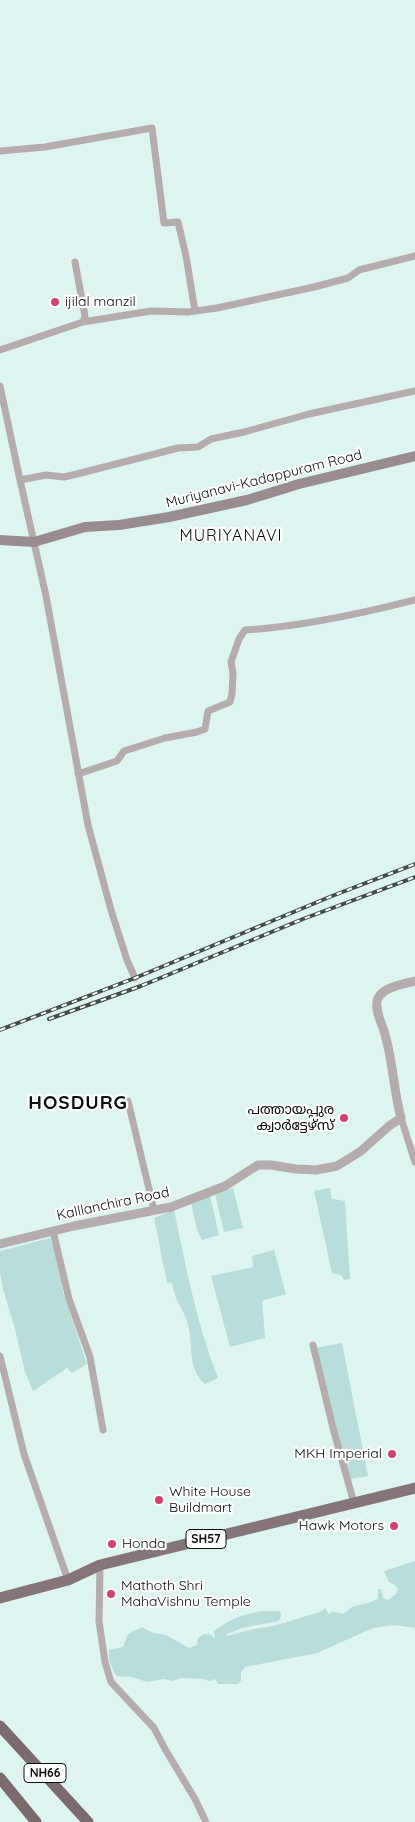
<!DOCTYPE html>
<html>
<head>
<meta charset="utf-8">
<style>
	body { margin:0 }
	canvas { display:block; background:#ddf4f1 }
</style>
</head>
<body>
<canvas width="415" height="1822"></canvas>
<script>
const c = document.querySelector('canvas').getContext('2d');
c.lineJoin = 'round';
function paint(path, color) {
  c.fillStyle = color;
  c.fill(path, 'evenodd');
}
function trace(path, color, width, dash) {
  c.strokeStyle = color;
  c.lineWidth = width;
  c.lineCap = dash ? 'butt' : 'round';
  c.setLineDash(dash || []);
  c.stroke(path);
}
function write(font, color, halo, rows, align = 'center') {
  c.font = font + ' Quicksand,"Noto Sans Malayalam",sans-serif';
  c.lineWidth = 4.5;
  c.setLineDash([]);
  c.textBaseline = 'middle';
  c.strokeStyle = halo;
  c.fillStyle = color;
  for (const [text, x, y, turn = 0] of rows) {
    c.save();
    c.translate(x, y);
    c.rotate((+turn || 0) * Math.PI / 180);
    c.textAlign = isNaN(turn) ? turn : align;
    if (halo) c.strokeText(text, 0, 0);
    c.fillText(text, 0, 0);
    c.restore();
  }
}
paint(new Path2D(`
	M233,1188L243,1228L224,1232L215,1194Z
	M330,1188L332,1199L345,1201L350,1279L344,1280L341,1275L332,1273L314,1191Z
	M210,1195L219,1235L202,1240L197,1230L191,1202Z
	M174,1210C186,1267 197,1325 218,1378L205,1384C186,1368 194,1342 187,1321C182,1306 174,1300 172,1282L167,1283L154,1218Z
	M50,1238L56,1250L63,1292L87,1364L72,1373L67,1368L33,1391L25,1372L15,1329L3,1289L0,1273V1251Z
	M274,1250L286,1294L262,1301L265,1338L230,1347L211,1276L253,1267L252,1256Z
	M342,1343L368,1476L350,1479L336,1435L316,1348Z
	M415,1561V1628L395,1625L373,1628L317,1653L245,1667L241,1672V1681L238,1684H218L215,1679L210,1681L203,1679L181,1678L173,1681L163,1679L147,1682L132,1677L116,1676L109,1661V1650L123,1647L128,1634L142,1627L153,1633L166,1635L189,1648L197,1645L198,1638L204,1634L211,1635L215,1639L214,1631C233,1616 256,1609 280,1611L281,1616L279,1621L242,1628L227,1634V1636L254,1629L273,1626L320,1612L325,1608L329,1614L333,1611C349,1618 345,1608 355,1606C363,1604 370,1603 378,1599V1589H381L383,1598L388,1600L396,1594L398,1590L395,1585L389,1582L384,1571Z`), '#b9ded9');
trace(new Path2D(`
	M0,151L45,147L152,128L164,223L178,222L186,256L195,311
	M83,322L151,311L188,312L217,308L314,287L348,278L359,270L415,256
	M0,350L83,322L85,316L75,262
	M0,386L20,480
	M78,774L117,761L124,751L165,738L197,732L205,729L208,711L230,702L232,694L233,673L231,662L239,639L245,630C301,627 360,614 415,600
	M135,978L127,960L111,910L88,825L46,596L20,480L46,475L64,477L77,474L178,448L198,447L211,439L244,432L309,414L415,391
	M128,1101L154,1210
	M401,1118L415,1162
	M53,1231L69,1299L90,1357L103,1430
	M313,1345L333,1428L354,1503
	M0,1356L24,1454L68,1580
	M100,1565L99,1621L105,1662L111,1682L154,1728L165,1749L195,1799L206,1822`), '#b5acad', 7);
trace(new Path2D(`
	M0,1244L74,1226L171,1207L225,1186L258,1165H271L296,1169L316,1170L337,1166L361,1151L389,1126L401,1118C393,1089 393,1057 383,1028C380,1020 374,1007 378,998C384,987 403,984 415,981`), '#b5acad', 9);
trace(new Path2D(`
	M0,540L34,542L85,527L119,525L169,517L247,500L299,484L415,456`), '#998c8e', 10);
trace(new Path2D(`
	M0,1598L68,1580L100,1565L415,1488`), '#857578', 11);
trace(new Path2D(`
	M0,1726L88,1822
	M0,1778L36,1822`), '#7c6b6e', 11);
const rail = new Path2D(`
	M49,1019L141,986L303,919L415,877
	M0,1030L135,978L332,896L415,864`);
trace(rail, '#414c4b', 4);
trace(rail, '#fff', 2, [5.5]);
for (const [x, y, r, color] of [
	[55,302,5,"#d1436e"],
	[344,1118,5,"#d1436e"],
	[392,1454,5,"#d1436e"],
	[159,1500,5,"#d1436e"],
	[394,1526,5,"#d1436e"],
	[112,1544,5,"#d1436e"],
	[111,1594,5,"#d1436e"]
]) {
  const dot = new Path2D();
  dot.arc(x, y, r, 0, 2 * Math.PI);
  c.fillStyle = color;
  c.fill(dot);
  trace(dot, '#fff', 2);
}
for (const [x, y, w] of [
	[206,1539,40],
	[45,1773,42]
]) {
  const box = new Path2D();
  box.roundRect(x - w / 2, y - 9.5, w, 19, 4);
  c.fillStyle = '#fff';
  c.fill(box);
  trace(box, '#080f0f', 1);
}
write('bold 12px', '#080f0f', null, [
	["SH57",206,1539],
	["NH66",45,1773]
]);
write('14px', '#080f0f', '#fff', [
	["ijilal manzil",65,302],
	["പത്തായപ്പുര",334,1110,"right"],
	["ക്വാർട്ടേഴ്സ്",334,1126,"right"],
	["MKH Imperial",382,1454,"right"],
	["White House",169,1492],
	["Buildmart",169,1508],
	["Hawk Motors",384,1526,"right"],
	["Honda",122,1544],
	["Mathoth Shri",121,1586],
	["MahaVishnu Temple",121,1602]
], 'left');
write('14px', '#080f0f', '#fff', [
	["Muriyanavi-Kadappuram Road",264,479,-14],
	["Kalllanchira Road",113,1204,-12]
]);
c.letterSpacing = '1px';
write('16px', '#080f0f', '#fff', [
	["MURIYANAVI",231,536]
]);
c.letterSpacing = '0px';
c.letterSpacing = '1px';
write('bold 19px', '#080f0f', '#fff', [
	["HOSDURG",78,1103]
]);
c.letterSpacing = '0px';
</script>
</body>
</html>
